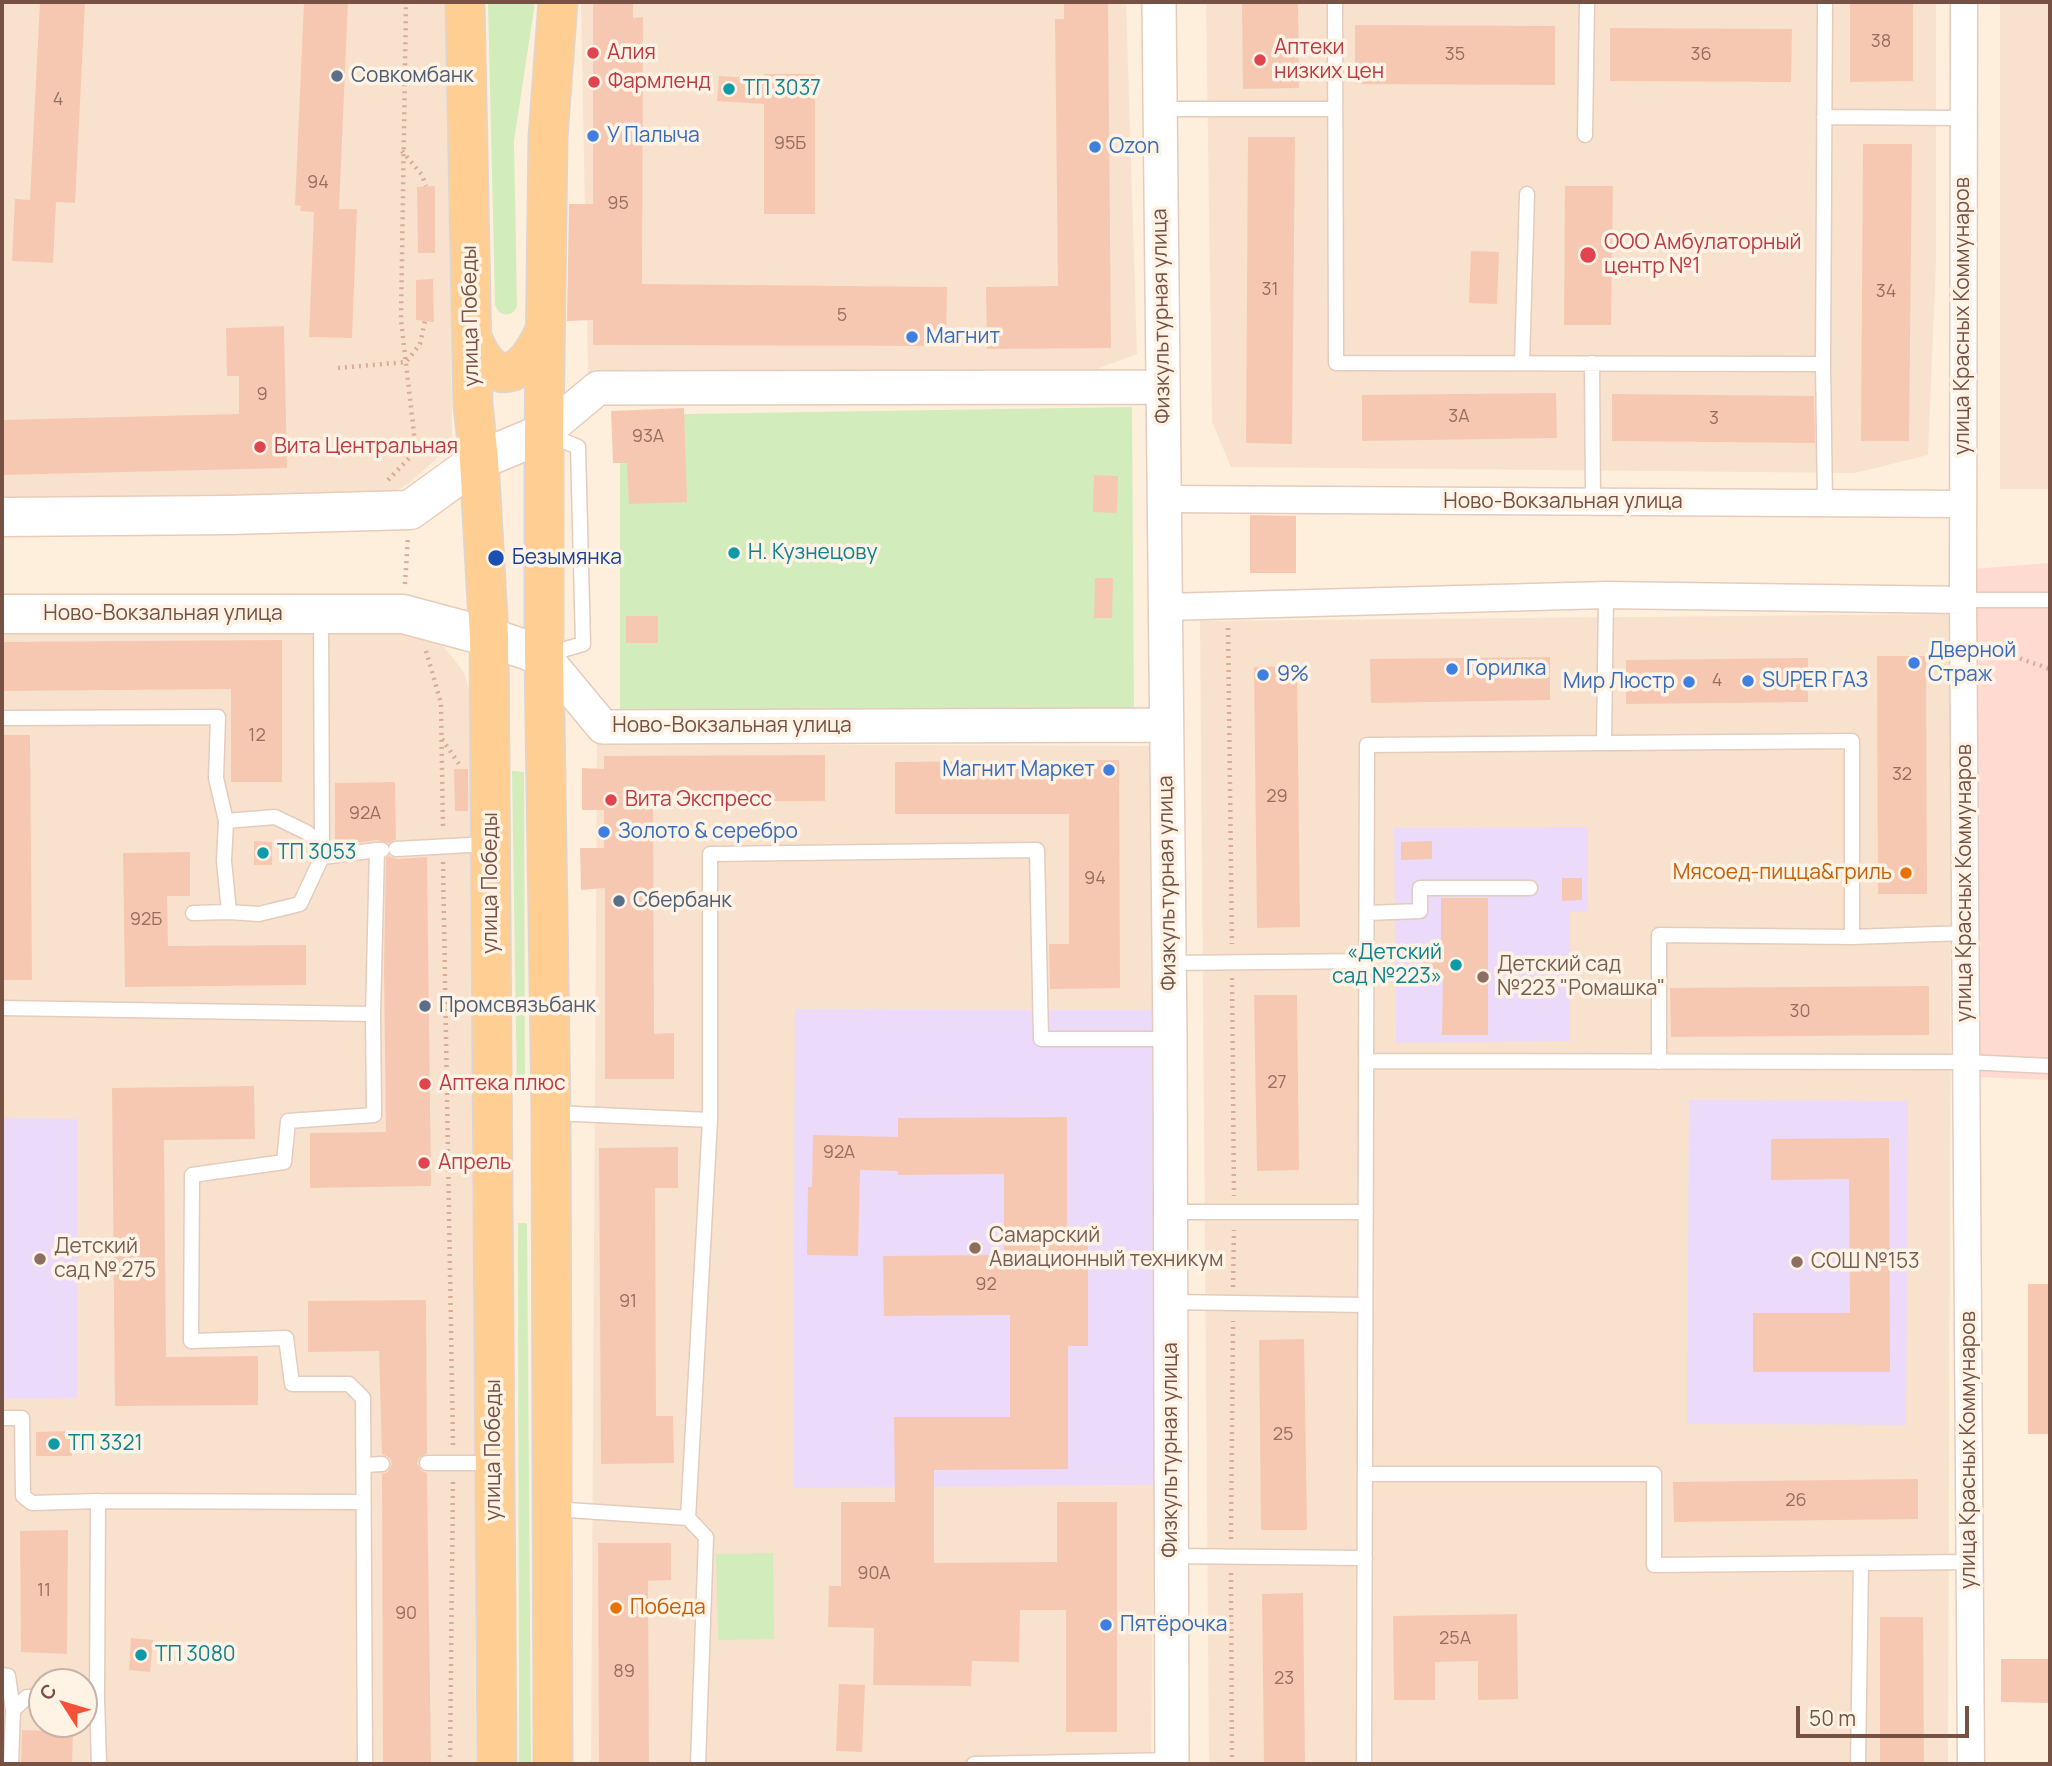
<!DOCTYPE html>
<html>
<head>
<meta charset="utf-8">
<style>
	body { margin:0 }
	#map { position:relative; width:2052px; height:1766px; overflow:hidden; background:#feefdd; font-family:Manrope,sans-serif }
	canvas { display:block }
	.frame { position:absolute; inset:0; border:4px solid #765144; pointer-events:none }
	.north { position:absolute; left:28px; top:1668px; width:70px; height:70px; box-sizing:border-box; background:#fff3e5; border:2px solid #c8b2a5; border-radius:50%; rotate:307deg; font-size:19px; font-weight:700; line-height:28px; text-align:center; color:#765144 }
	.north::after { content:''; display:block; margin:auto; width:24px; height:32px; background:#f45136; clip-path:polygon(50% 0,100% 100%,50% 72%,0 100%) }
	.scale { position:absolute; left:1796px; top:1706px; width:173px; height:32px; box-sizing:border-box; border:4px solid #765144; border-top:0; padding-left:9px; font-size:21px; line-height:24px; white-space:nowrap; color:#765144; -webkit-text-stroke:5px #fff3e5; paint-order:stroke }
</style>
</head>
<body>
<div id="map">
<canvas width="2052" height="1766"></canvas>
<div class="frame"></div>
<div class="north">С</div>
<div class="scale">50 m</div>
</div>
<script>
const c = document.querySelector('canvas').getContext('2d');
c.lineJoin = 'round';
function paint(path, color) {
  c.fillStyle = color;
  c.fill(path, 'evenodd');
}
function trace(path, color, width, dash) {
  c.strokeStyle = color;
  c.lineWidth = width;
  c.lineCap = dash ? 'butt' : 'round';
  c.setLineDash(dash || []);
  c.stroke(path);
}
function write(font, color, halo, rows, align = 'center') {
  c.font = font + ' Manrope,sans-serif';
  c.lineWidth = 7;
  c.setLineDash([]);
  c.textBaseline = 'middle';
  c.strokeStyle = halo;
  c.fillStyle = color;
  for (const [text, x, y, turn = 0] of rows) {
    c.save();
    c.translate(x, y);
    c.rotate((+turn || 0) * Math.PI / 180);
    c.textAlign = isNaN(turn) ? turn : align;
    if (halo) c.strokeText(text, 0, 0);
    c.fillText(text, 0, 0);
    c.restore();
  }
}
paint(new Path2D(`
	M2,2H449L452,438L443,453L408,484L377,501H2Z
	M581,2H1126L1137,354L1094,370L588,372Z
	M1206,2H1936V264L1928,455L1855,473L1231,467L1212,422Z
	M2000,2H2050V489H2000Z
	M1952,614L1948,1764H1209L1200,621Z
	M2,627L406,628L436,640L444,647L464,672L473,703L476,1764H2ZM42,1682H84V1724H42Z
	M597,744L1158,746L1157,1010L796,1009L793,1487L1154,1485L1151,1764H591Z`), '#f8e2ce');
paint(new Path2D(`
	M2050,563V1080L1977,1077L1971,569Z`), '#ffdad0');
paint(new Path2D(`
	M1588,827V911L1570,912V1041L1396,1043L1394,828Z
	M795,1009L1157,1010L1154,1485L793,1488Z
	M1689,1100L1908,1101L1906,1425L1687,1424Z
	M2,1118L78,1119L77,1398L2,1399Z`), '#ecdafa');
paint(new Path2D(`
	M488,2H535L514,141L517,306C514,314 507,317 499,312L495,305Z
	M1132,407L1134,713L620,716V415Z
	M512,771L524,772L525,1093H517Z
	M518,1223H527L531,1764H519Z
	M773,1553L774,1639L718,1640L716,1554Z`), '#d3ecbb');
paint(new Path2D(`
	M40,2H85L75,203L56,202L53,263L12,261L15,199L30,200Z
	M304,2H348L339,209H357L352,338L309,337L314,212L300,211L301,206L295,205Z
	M593,2H633V18L643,17L642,284L947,287L946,346L593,345V320L567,321L569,204H593Z
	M1064,2H1108L1111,348L987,349L986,287L1058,286L1055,19H1064Z
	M1242,2H1298L1299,88L1243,89Z
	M1850,2H1913V81L1850,82Z
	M1355,25L1555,26V85L1355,84Z
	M1610,28L1792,29L1791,82L1610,81Z
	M764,74H815V214H764V104L717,101L719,76L764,79Z
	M1248,137H1295L1292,444L1246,443Z
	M1863,144H1912L1909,441H1861Z
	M435,186V253H418L417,187Z
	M1565,186H1613L1611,325H1564Z
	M1471,251L1499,252L1497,304L1469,303Z
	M433,279L434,322L416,320V280Z
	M284,326L287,468L2,475V420L239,414V376H227L226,328Z
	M1556,393L1557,438L1362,441V395Z
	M1612,394L1814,396L1815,443L1612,441Z
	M684,408L687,502L629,504L627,463H613L611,411Z
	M1094,475L1118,476L1117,513L1093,512Z
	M1250,515L1296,516V573H1250Z
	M1095,578H1113L1112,618H1094Z
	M626,616H658V643H626Z
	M282,640V782H231V689L2,691V642Z
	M1877,656H1926L1927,894H1878Z
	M1550,657V700L1371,703L1370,659Z
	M1808,658V702L1626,704V660Z
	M1297,666L1300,927L1257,928L1254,667Z
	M2,735H30L32,980H2Z
	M825,755V801L653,802L654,1034L674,1033V1079H605V888L581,890L580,848H604V810H582V768L604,769V756Z
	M1119,760L1120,988L1050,989L1049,944H1069V814H895V762Z
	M454,769H468V811H455Z
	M395,782L396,839L389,843L377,840L335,846V783Z
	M254,841L272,842V865H254Z
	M1432,841V859L1401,860V842Z
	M190,852V896H167L168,946L306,945V985L125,987L123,853Z
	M389,856L397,859L427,857L431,1186L310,1188V1133L386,1132L384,969L386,858Z
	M1562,878H1582V900L1562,901Z
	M1441,898H1488V1035H1442L1443,978L1424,979V952H1441Z
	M1929,986V1035L1671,1037L1670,988Z
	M1254,995H1297L1299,1170L1257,1171Z
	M254,1086L255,1139L164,1140L166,1357L258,1356V1405L115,1406L112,1088Z
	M1067,1117V1235H1088V1346H1068V1469L934,1470V1563L1057,1562V1502H1117V1732H1066V1610H1020L1019,1662L972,1661L971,1686L873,1685L874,1628L828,1627L829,1586H841V1502H895L894,1417H1010V1315L884,1316L883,1256L1004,1255V1174L898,1175V1171L860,1170L858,1256L807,1255L808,1187H812L813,1135L898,1137V1118Z
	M1889,1138L1890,1372H1753V1313H1850L1849,1179L1771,1180V1139Z
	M678,1147V1188H655L656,1416H673L674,1463L601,1464L599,1148Z
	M2028,1284H2050V1434H2028Z
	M426,1300L427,1453L419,1458L417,1464L422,1471L427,1473L431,1764H383L382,1474L388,1472L392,1464L390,1458L382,1454L379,1351L308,1352V1301Z
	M1304,1339L1307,1530H1261L1259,1340Z
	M72,1431V1456H36V1432Z
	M1918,1479V1519L1674,1522L1673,1482Z
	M68,1530L67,1654L21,1652L20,1531Z
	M598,1543H671V1580L648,1581L649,1764H599Z
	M1303,1593L1305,1764H1264L1262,1594Z
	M1517,1614L1518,1699L1478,1700V1661L1435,1662V1700H1394L1393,1616Z
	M1880,1617H1923L1924,1764H1880Z
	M131,1638L153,1640L150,1672L129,1670Z
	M2001,1659H2050V1703L2001,1702Z
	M839,1684L865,1685L862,1752L836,1751Z
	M22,1730L73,1732L72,1764H21Z`), '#f6c8b2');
const service = new Path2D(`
	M1335,2L1336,363L1823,364L1825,2
	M1160,109H1335
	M1824,117L1963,118
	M1585,135L1587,2
	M1522,363L1527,194
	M1592,363L1593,503
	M1823,364L1825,503
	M1963,600H2050
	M321,614L322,857L377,850
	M545,655L583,644L578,447L547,434
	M2,718L218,717L216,778L226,821
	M1604,743L1606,595
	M322,844L306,832L275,817L226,821L224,861L229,912L259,914L300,904L322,857
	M396,849L489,844
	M193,913L229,912
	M1367,913L1420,911V888H1530
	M1169,963L1366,961
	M2,1008L373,1014
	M1366,1061L1966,1062L2050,1066
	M1659,1062V935L1852,937
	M554,1113L710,1120
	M1171,1212H1366
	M1171,1302L1365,1305
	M2,1418H22L23,1496L32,1503L98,1501L97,1698H84
	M427,1463H492
	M364,1465L382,1464
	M1365,1474H1654V1565L1970,1562
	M98,1501L363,1502
	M553,1509L688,1518
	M1172,1556L1365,1558
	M2,1675L8,1676L13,1710
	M97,1698L99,1764
	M11,1764L13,1710L27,1697H42
	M365,1764L363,1398L349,1384H292L286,1338L191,1341L192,1175L284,1162L288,1121L374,1115L373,1014L377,850H382
	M698,1764L706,1537L688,1518L710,1120V854L1037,850L1041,1039H1170
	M974,1764L1172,1760
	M1364,1764L1367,745L1852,741V937L1965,933
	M1858,1764L1861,1563`);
const minor = new Path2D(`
	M1964,2L1963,600L1971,1764
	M1164,499L1962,504
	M1166,607L1606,595L1963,600`);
const tertiary = new Path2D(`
	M1159,2L1170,1039L1172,1764
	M544,433L598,388L1162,387
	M544,656L603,727L1166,725`);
const secondary = new Path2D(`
	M2,517L229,515L410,510L479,460L544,433
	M2,614H403L489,637L544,656`);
const primary = new Path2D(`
	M465,2L473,405L479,460L489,637L497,1764
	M472,337C494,394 525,376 545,330
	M553,1764L551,1113L544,656V433L548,137L558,2`);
trace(service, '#e5cbbc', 17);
trace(minor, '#e5cbbc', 29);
trace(tertiary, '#e5cbbc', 36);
trace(secondary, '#eacbb8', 41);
trace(primary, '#ded5d2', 41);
trace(new Path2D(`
	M402,151L422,175L426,186
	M338,368L406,362L420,344L425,321
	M388,480L416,451L401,320L406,2
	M405,584L408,537
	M1228,628L1232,944
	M1987,647L2050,669
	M426,651L441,703L443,829
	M442,739L459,764
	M443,862L453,1445
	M1232,978L1234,1196
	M1233,1287L1234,1230
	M1231,1539L1233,1321
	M1231,1573L1232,1764
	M450,1764L453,1478`), '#daab96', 4.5, [2, 5]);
trace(service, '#fff', 14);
trace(minor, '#fff', 26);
trace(tertiary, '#fff', 33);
trace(secondary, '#fff', 38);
trace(primary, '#ffce93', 38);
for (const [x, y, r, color] of [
	[593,53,7,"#e0444e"],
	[1260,60,7,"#e0444e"],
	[337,76,7,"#5c6f8a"],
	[594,82,7,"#e0444e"],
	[729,89,7,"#0f9aa8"],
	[593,136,7,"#3f7fe0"],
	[1095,147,7,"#3f7fe0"],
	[1588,255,9,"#e0444e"],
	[912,337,7,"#3f7fe0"],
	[260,447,7,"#e0444e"],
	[734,553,7,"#0f9aa8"],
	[496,558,9,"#1a4fb4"],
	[1914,663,7,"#3f7fe0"],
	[1452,669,7,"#3f7fe0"],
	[1263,675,7,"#3f7fe0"],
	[1748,681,7,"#3f7fe0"],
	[1689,682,7,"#3f7fe0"],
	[1109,770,7,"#3f7fe0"],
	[611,800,7,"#e0444e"],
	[604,832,7,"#3f7fe0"],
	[263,853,7,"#0f9aa8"],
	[1906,873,7,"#e8710a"],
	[619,901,7,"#5c6f8a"],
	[1456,965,7,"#0f9aa8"],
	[1483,977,7,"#8d6e63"],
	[425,1006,7,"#5c6f8a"],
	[425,1084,7,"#e0444e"],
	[424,1163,7,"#e0444e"],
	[975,1248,7,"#8d6e63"],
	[40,1259,7,"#8d6e63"],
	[1797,1262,7,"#8d6e63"],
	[54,1444,7,"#0f9aa8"],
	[616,1608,7,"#e8710a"],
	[1106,1625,7,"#3f7fe0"],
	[141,1655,7,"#0f9aa8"]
]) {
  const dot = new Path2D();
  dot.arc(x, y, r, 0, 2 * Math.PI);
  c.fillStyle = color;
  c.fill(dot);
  trace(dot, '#fff3e5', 2.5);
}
write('18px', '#966f60', null, [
	["38",1881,42],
	["35",1455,55],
	["36",1701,55],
	["4",58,100],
	["95Б",790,144],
	["94",318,183],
	["95",618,204],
	["31",1270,290],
	["34",1886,292],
	["5",842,316],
	["9",262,395],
	["3А",1459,417],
	["3",1714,419],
	["93А",648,437],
	["4",1717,681],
	["12",257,736],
	["32",1902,775],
	["29",1277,797],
	["92А",365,814],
	["94",1095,879],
	["92Б",146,920],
	["30",1800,1012],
	["27",1277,1083],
	["92А",839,1153],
	["92",986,1285],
	["91",628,1302],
	["25",1283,1435],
	["26",1796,1501],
	["90А",874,1574],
	["11",44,1591],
	["90",406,1614],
	["25А",1455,1639],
	["89",624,1672],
	["23",1284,1679]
]);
write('21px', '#be3a42', '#fff3e5', [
	["Аптеки",1274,48],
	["низких цен",1274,72],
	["Алия",607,53],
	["Фармленд",608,82],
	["ООО Амбулаторный",1604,243],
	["центр №1",1604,267],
	["Вита Центральная",274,447],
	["Вита Экспресс",625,800],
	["Аптека плюс",439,1084],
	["Апрель",438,1163]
], 'left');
write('21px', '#4e5e75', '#fff3e5', [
	["Совкомбанк",351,76],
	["Сбербанк",633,901],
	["Промсвязьбанк",439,1006]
], 'left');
write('21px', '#0d838f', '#fff3e5', [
	["ТП 3037",743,89],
	["Н. Кузнецову",748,553],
	["ТП 3053",277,853],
	["«Детский",1442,953,"right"],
	["сад №223»",1442,977,"right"],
	["ТП 3321",68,1444],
	["ТП 3080",155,1655]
], 'left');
write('21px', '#366cbe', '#fff3e5', [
	["У Палыча",607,136],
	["Ozon",1109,147],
	["Магнит",926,337],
	["Дверной",1928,651],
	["Страж",1928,675],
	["Горилка",1466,669],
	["9%",1277,675],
	["SUPER ГАЗ",1762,681],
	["Мир Люстр",1675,682,"right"],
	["Магнит Маркет",1095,770,"right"],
	["Золото & серебро",618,832],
	["Пятёрочка",1120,1625]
], 'left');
write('21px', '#765144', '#fff3e5', [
	["улица Победы",471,316,-91],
	["Физкультурная улица",1162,316,-91],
	["улица Красных Коммунаров",1963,316,-90],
	["Ново-Вокзальная улица",1563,502],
	["Ново-Вокзальная улица",163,614],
	["Ново-Вокзальная улица",732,726],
	["улица Победы",491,883,-90],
	["Физкультурная улица",1168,883,-91],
	["улица Красных Коммунаров",1965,883,-90],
	["улица Победы",494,1450,-90],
	["Физкультурная улица",1171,1450,-90],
	["улица Красных Коммунаров",1969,1450,-90]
]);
write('21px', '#164399', '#fff3e5', [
	["Безымянка",512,558]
], 'left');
write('21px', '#c56008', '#fff3e5', [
	["Мясоед-пицца&гриль",1892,873],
	["Победа",630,1608,"left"]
], 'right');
write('21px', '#785e54', '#fff3e5', [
	["Детский сад",1497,965],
	["№223 \"Ромашка\"",1497,989],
	["Самарский",989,1236],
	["Авиационный техникум",989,1260],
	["Детский",54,1247],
	["сад № 275",54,1271],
	["СОШ №153",1811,1262]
], 'left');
</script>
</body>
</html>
